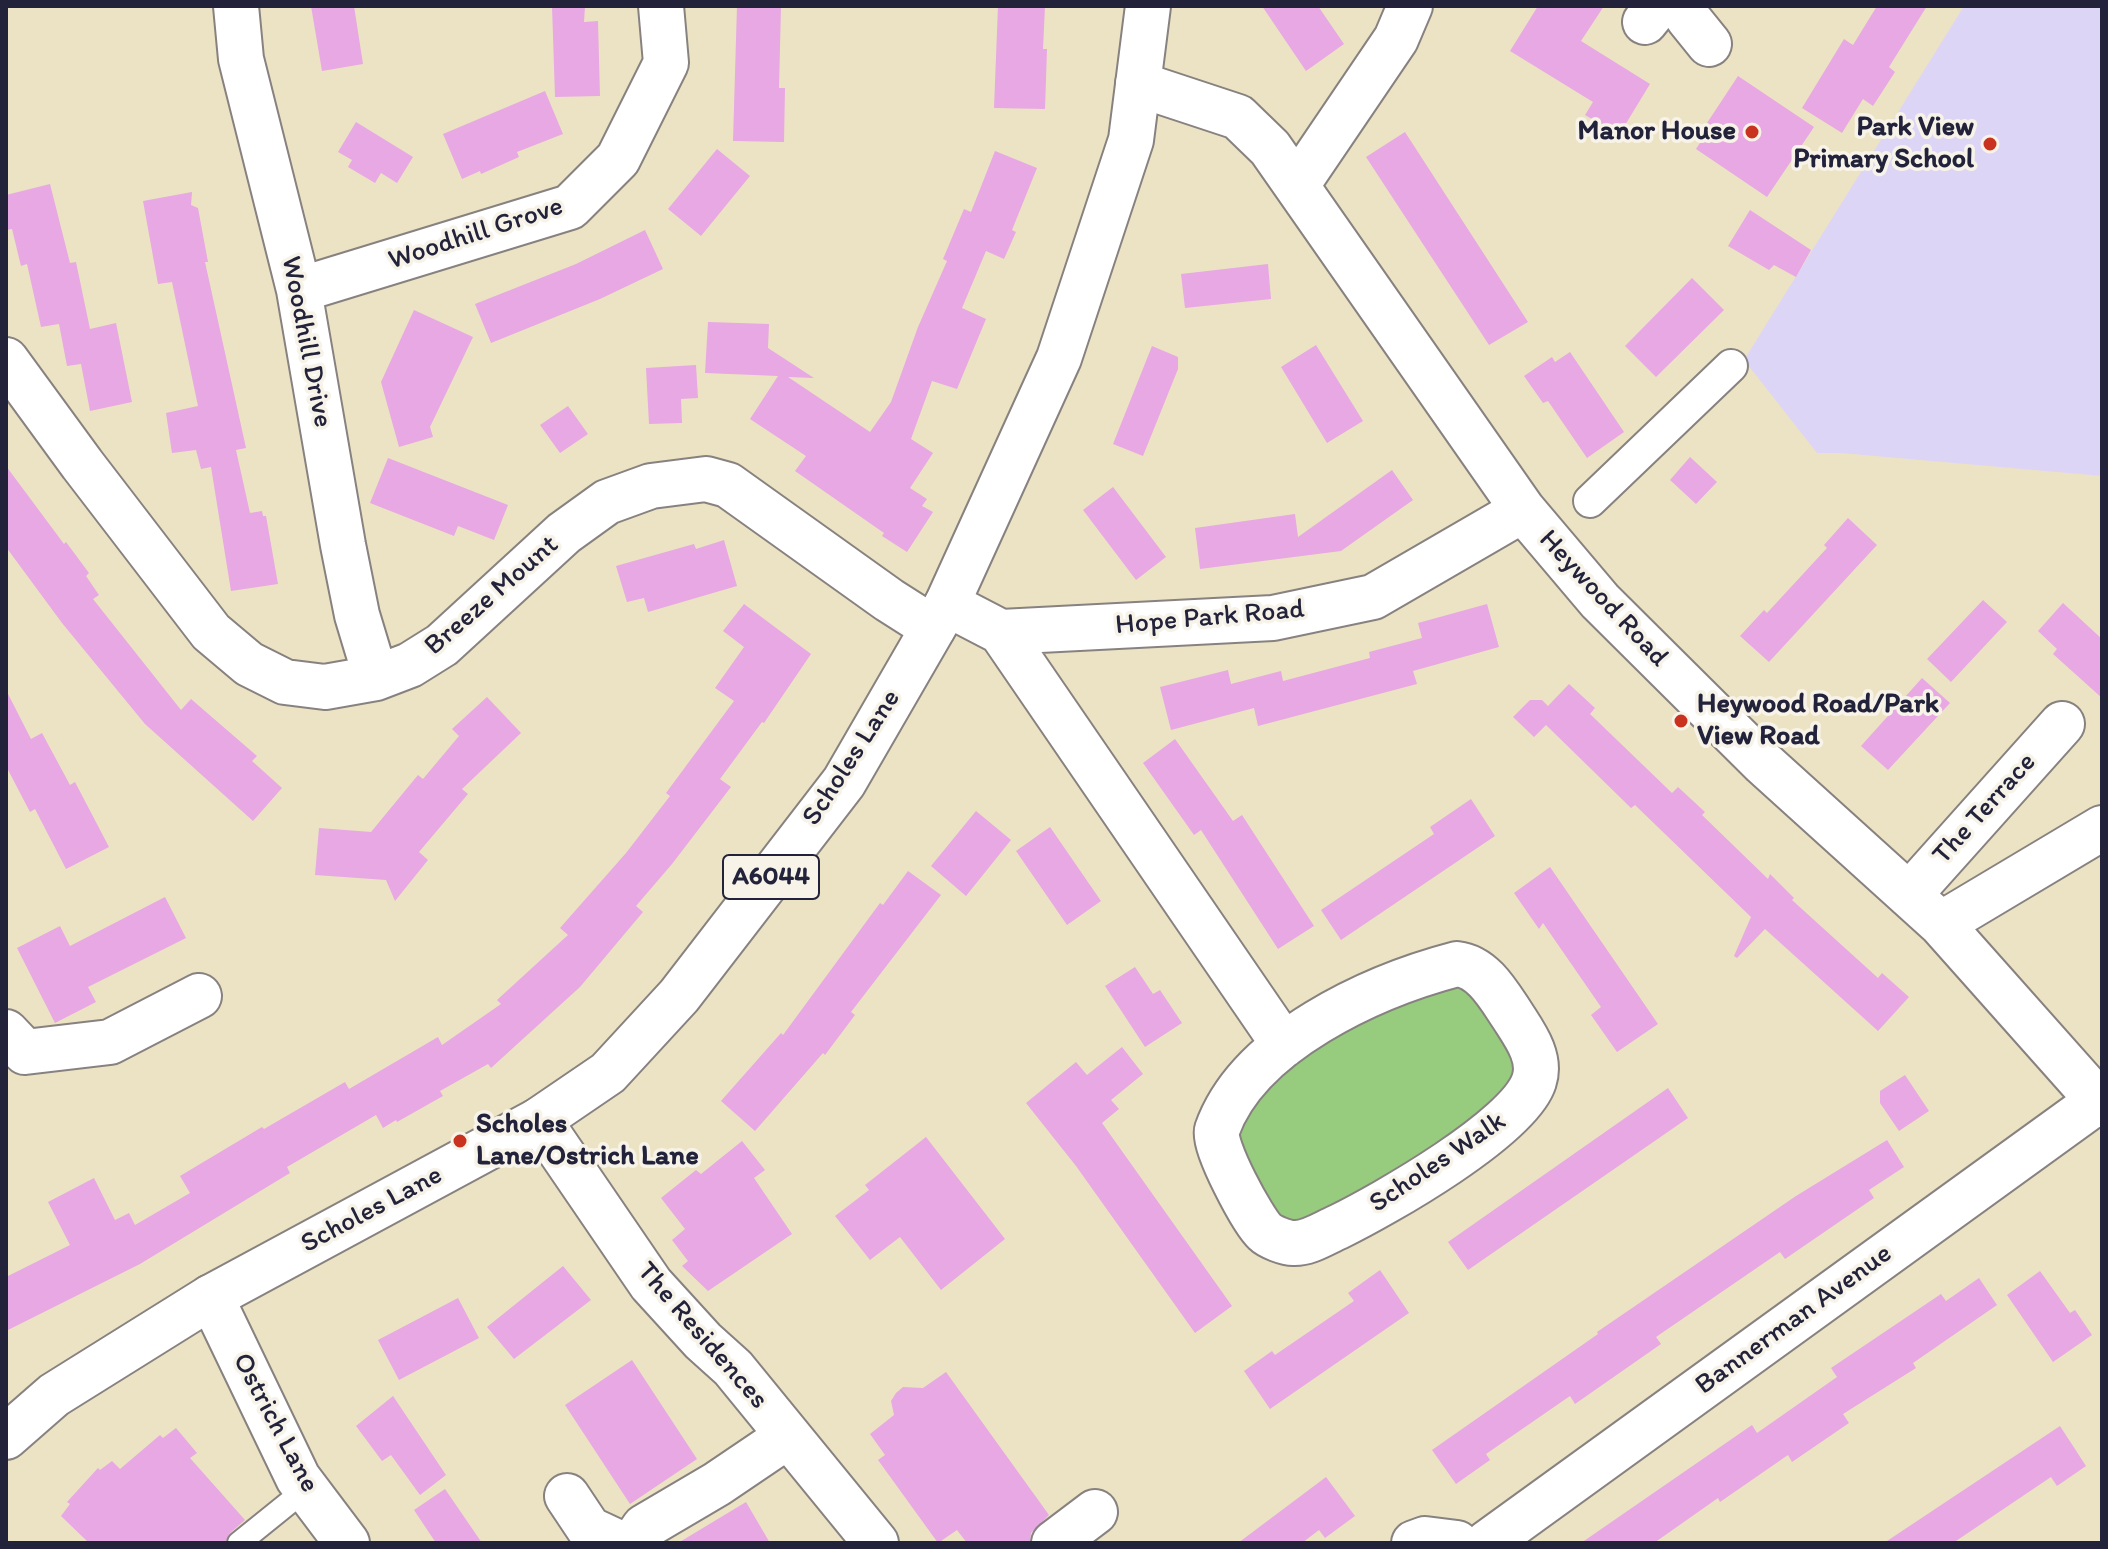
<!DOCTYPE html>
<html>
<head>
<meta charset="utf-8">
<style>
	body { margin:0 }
	#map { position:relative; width:2108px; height:1549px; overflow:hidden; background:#ece3c4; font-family:Itim,sans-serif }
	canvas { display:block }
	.frame { position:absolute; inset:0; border:8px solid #22223b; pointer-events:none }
</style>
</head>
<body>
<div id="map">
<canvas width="2108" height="1549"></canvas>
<div class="frame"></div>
</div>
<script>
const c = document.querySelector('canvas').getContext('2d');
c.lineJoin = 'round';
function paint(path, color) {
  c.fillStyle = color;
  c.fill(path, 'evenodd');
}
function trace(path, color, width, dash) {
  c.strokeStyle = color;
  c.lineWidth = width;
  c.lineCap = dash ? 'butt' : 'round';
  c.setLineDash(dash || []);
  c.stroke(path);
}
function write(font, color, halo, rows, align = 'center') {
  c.font = font + ' Itim,sans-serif';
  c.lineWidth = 7;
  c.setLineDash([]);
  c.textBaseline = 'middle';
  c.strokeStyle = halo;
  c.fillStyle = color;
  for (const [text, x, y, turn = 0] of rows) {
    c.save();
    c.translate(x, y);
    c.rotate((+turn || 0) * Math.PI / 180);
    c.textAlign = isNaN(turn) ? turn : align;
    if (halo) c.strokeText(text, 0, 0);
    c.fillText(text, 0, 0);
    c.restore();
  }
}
paint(new Path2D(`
	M1964,6H2102V476L1841,453H1817L1744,360Z`), '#ddd5f6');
paint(new Path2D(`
	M1446,973L1497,1018L1514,1065L1513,1081L1479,1119L1304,1228H1285L1236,1168L1232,1114L1308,1042Z`), '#97cc7e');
paint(new Path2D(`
	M311,6H354L363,64L322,71Z
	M552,6H585L584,22L598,21L600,96L555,97Z
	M737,6H781L779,88H785L784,142L733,141Z
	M998,6H1045L1043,49H1047L1045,109L994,108Z
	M1262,6H1318L1344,44L1306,71Z
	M1538,6H1604L1581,41L1650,84L1619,135L1585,115L1593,102L1510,51Z
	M1877,6H1927L1889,67L1895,72L1873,106L1863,99L1842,133L1802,108L1844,39L1853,45Z
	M1738,76L1814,127L1767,197L1696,149L1711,126L1707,123Z
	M545,91L563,134L517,152L519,157L481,174L480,171L462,179L443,134Z
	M356,122L413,157L397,183L381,173L375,183L348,167L352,160L338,152Z
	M1405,132L1528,322L1489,345L1366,157Z
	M717,149L750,176L701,236L668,209Z
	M995,151L1037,168L1012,230L1016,232L1004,259L986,251L962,308L986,319L957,389L932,381L911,439L933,453L910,488L927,499L922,506L933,512L907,552L882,536L884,533L795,471L806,456L750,419L778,376L705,373L708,322L769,324L768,348L814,378L788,377L870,432L891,402L918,327L947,261L943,259L964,209L971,212Z
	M50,184L70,263L76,262L90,329L116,323L132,402L90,411L81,364L67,366L59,324L41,327L27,264L21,266L12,229L6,230V195Z
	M192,192L191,205L198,208L208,262H205L246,448L236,450L250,513L262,511L263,516H266L278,584L231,591L211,467L201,469L196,450L172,453L166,413L198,406L172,282L158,284L143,201Z
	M1750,210L1811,250L1796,277L1774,265L1769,270L1728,246Z
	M645,230L663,269L600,299L491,343L475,304L576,264Z
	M1268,264L1271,299L1185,308L1181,274Z
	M1692,278L1724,310L1656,377L1625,346Z
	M414,310L473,337L430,427L433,437L399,447L381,382Z
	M1316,345L1363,421L1327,443L1281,367Z
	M1152,346L1178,357V369L1143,456L1113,444Z
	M1570,352L1624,432L1587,458L1548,401L1543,403L1524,376L1552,357L1555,362Z
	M696,365L698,398L681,399L682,423L649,424L646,368Z
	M568,406L588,434L560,453L540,425Z
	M1690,457L1717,482L1696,504L1670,480Z
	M388,458L508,505L494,540L458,526L454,536L370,503Z
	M6,466L64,544L66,542L89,573L86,576L99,595L93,599L181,710L191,699L257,756L252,761L282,788L253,821L145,724L62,623L6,547Z
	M1392,470L1413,500L1341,551L1200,569L1195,528L1295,514L1298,537Z
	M1113,487L1166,557L1136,580L1083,510Z
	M1848,518L1877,545L1769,662L1740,636L1764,610L1767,613L1827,548L1824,545Z
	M724,540L737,586L648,612L644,598L627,602L616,566L694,544L696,549Z
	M1983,600L2007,622L1951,682L1927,659Z
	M2063,603L2102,639V698L2053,654L2057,649L2038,631Z
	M744,604L811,654L764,723L762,722L720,779L731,787L672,864L636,906L643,912L580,987L491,1068L488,1064L440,1091L443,1096L397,1122L396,1120L383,1128L376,1115L287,1167L290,1173L140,1264L6,1331V1277L70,1245L48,1202L94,1178L115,1220L129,1213L135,1225L190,1193L180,1176L262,1127L264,1129L345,1082L349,1089L438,1037L442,1045L501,1004L497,1000L568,935L560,928L626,853L670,796L666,793L734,701L715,688L744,647L723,631Z
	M1487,604L1499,647L1413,671L1417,684L1258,726L1254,708L1171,730L1160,687L1228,670L1231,684L1281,671L1283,681L1370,658L1369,652L1422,638L1418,623Z
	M1922,678L1950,703L1888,770L1861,746Z
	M1569,684L1595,708L1590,714L1672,793L1678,787L1705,812L1702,815L1768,879L1770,874L1794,898L1792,900L1878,978L1882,973L1909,997L1878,1031L1765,929L1737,958L1734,956L1751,917L1635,805L1631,808L1546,725L1534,737L1513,717L1530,700H1542L1548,706Z
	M6,690L31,739L42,733L70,785L75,782L109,847L66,869L35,809L30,812L6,766Z
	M487,697L521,733L462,789L468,794L419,852L428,860L395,901L386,880L315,875L319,828L371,832L418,775L423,779L459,736L452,729Z
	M1175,739L1233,821L1242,815L1314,926L1278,949L1201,830L1194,835L1143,763Z
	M1471,799L1495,836L1341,940L1321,910L1434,834L1430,827Z
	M976,811L1011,840L966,896L931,866Z
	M1050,827L1101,901L1067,925L1016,851Z
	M1550,867L1658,1024L1617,1052L1591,1015L1601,1007L1543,923L1539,929L1514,893Z
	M908,871L941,895L851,1012L855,1015L825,1055L823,1053L755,1131L721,1101L781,1033L783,1035L880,903L883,905Z
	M165,897L186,938L88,987L96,1002L55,1023L17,948L60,926L70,946Z
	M1135,967L1153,994L1160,990L1182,1023L1145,1047L1105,986Z
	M1122,1047L1143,1074L1111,1100L1119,1109L1102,1123L1232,1306L1195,1333L1076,1166L1026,1103L1076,1062L1087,1075Z
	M1905,1075L1929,1111L1899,1131L1880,1103V1091Z
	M1668,1088L1688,1118L1468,1270L1448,1242Z
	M926,1137L1005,1239L941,1290L900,1237L870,1260L835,1216L869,1190L865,1185Z
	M1887,1140L1904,1167L1869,1190L1874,1198L1785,1259L1780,1252L1656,1337L1661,1344L1575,1404L1570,1396L1486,1454L1490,1460L1456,1484L1432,1450L1598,1334L1597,1332L1796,1196Z
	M742,1141L765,1170L754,1178L792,1234L708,1291L682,1266L688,1261L672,1240L685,1229L661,1198L696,1170L701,1174Z
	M563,1266L591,1300L514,1359L487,1327Z
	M1380,1270L1409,1313L1270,1409L1244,1371L1272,1351L1275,1355L1354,1301L1348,1293Z
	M2040,1271L2070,1313L2075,1310L2092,1335L2053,1362L2007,1295Z
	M1979,1278L1997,1305L1913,1363L1916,1368L1843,1414L1849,1423L1792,1462L1788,1455L1720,1502L1718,1498L1654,1543H1581L1752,1425L1757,1433L1837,1377L1831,1368L1941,1294L1946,1301Z
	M458,1298L479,1338L399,1380L378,1340Z
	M632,1360L697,1459L630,1504L565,1405Z
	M946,1372L1049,1515L1031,1533L1030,1543H967L957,1530L938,1543L878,1460L885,1455L870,1434L894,1415L891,1401L896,1393L903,1387L923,1388Z
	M393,1396L446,1475L420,1495L391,1455L382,1461L356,1426Z
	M2060,1426L2086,1466L2057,1486L2051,1477L1953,1543H1884Z
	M176,1428L197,1453L190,1458L245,1520L230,1533L225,1543H89L61,1516L70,1504L67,1502L98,1468L100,1470L112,1461L120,1469L160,1435L163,1438Z
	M1326,1477L1355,1516L1325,1538L1319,1530L1302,1543H1238Z
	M445,1489L482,1543H436L414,1510Z
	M746,1502L770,1543H678Z`), '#e7a8e3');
const service = new Path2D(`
	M239,1543L306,1489`);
const pedestrian = new Path2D(`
	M1590,501L1731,366`);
const minor = new Path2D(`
	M236,6L241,59L299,290L343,545L357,615L376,678
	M1685,6L1688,18L1709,44
	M1645,22L1658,6
	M1138,84L1238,117L1270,148L1523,510L1600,601L1763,763L1941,924L2102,1105
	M1297,185L1396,39L1410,6
	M299,290L570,207L618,159L666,63L661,6
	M6,360L82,464L211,632L249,664L285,682L325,687L376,678L410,665L442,645L564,533L607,502L651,486L706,479L728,485L889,600L933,628
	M947,604L1001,632L1273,618L1373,597L1523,510
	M1001,632L1284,1045
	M1909,895L2062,724
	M1941,924L2102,828
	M1457,964C1483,967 1498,994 1512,1015C1524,1034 1542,1057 1534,1081C1519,1128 1383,1205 1338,1227C1324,1233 1308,1244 1293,1243C1286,1243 1270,1237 1265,1232C1253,1221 1212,1145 1217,1130C1248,1042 1373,986 1457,964Z
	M6,1032L25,1052L110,1042L199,996
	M539,1120L651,1284L703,1341L733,1368L876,1543
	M211,1297L298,1478L347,1543
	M567,1496L589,1529L619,1543
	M633,1543L644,1527L717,1484L788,1436
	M1054,1543L1095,1512
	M1414,1543L1425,1539L1457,1543
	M1487,1543L2102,1098`);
const primary = new Path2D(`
	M6,1437L54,1395L211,1297L539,1120L608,1073L679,996L844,782L947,604L1059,358L1131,140L1148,6`);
trace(service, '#878280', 26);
trace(pedestrian, '#878280', 36);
trace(minor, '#878280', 48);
trace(primary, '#878280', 48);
trace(service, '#fff', 22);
trace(pedestrian, '#fff', 32);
trace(minor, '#fff', 44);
trace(primary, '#fff', 44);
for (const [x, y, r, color] of [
	[1752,132,8,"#c8321e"],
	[1990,144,8,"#c8321e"],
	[1681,721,8,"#c8321e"],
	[460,1141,8,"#c8321e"]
]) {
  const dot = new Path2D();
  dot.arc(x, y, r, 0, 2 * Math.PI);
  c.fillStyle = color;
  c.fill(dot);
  trace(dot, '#f7f3e8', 3);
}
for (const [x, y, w] of [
	[771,877,96]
]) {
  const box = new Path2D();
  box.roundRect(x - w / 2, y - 22, w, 44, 6);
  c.fillStyle = '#f7f3e8';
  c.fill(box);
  trace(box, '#22223b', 2);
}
write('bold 26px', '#22223b', null, [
	["A6044",771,877]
]);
write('bold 28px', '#22223b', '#f7f3e8', [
	["Park View",1974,128],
	["Primary School",1974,160],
	["Manor House",1736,132],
	["Heywood Road/Park",1697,705,"left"],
	["View Road",1697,737,"left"],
	["Scholes",476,1125,"left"],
	["Lane/Ostrich Lane",476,1157,"left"]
], 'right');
write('28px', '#22223b', '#f7f3e8', [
	["Woodhill Grove",476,234,-18],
	["Woodhill Drive",306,342,79],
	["Breeze Mount",492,596,-41],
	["Heywood Road",1603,599,47],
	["Hope Park Road",1210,618,-5],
	["Scholes Lane",852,758,-57],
	["The Terrace",1985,809,-48],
	["Scholes Walk",1438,1163,-34],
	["Scholes Lane",372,1210,-28],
	["Bannerman Avenue",1794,1320,-36],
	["The Residences",702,1336,49],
	["Ostrich Lane",275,1423,62]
]);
</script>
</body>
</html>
